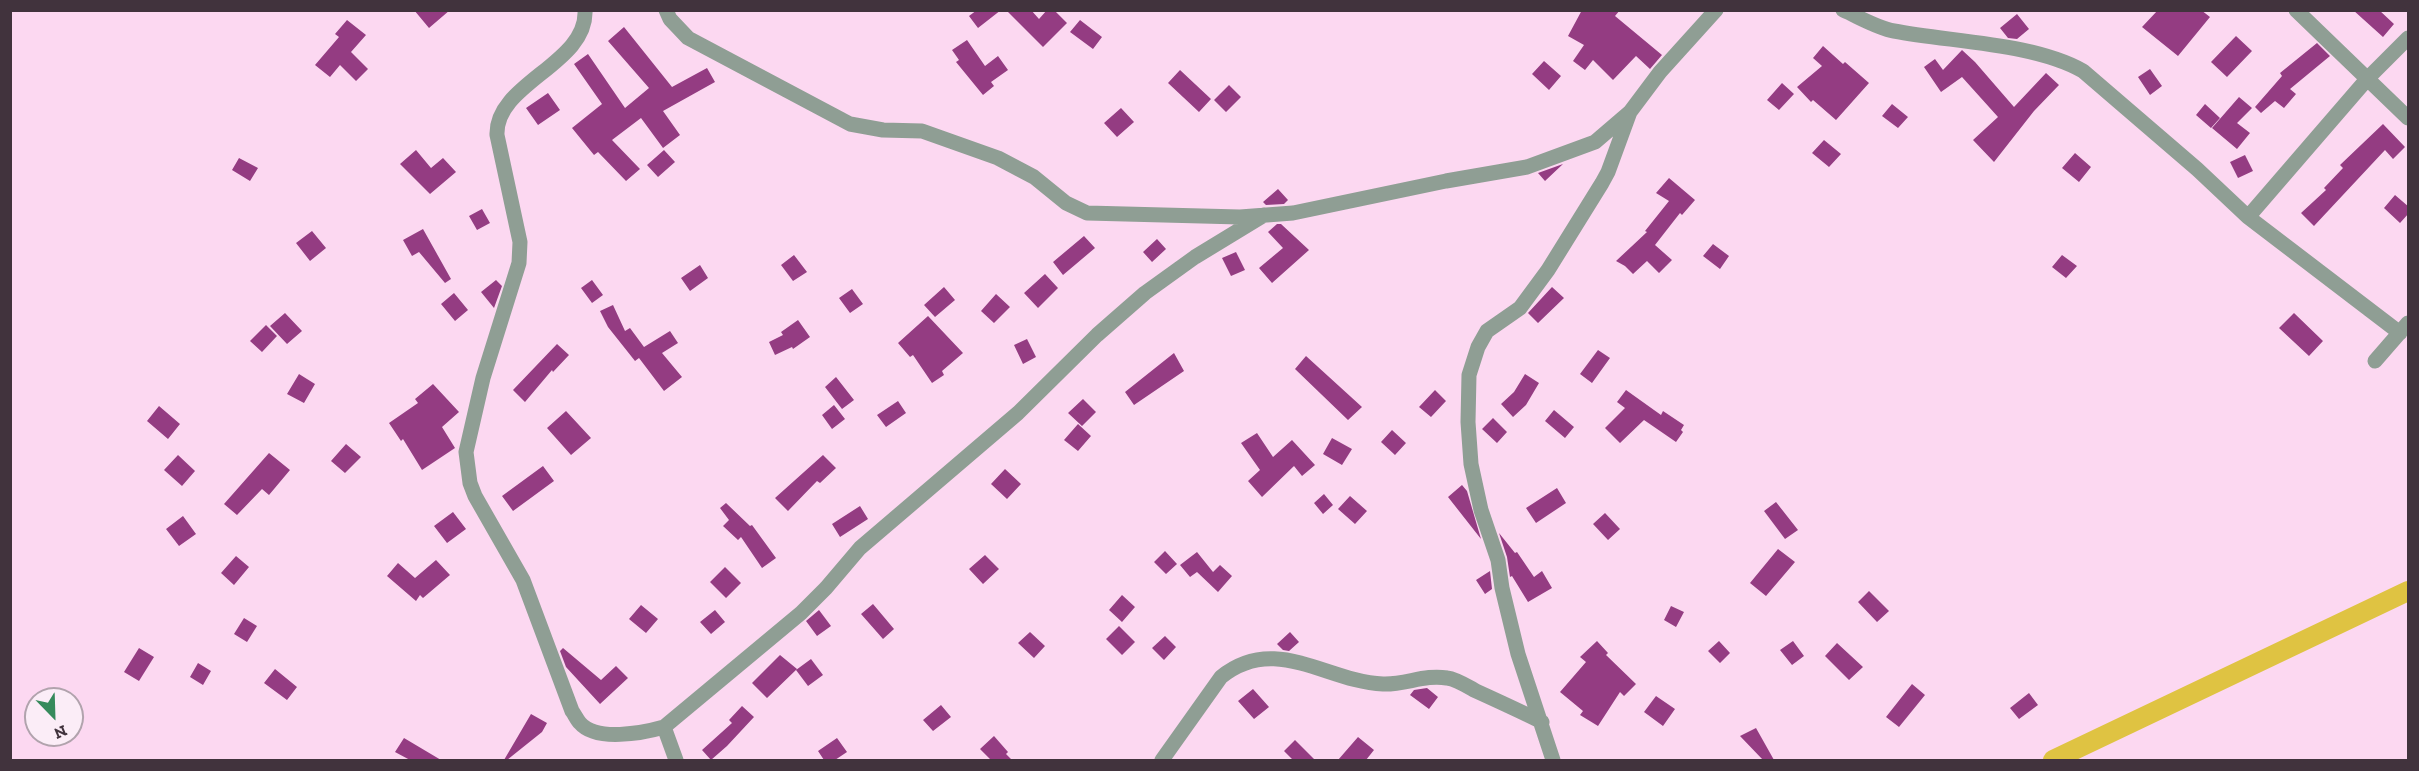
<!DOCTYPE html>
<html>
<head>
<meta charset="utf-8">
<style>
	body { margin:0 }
	#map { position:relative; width:2419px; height:771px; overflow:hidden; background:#fcd8f1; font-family:"Zilla Slab",serif }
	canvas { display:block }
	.frame { position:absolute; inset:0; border:12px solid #41333d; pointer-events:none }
	.north { position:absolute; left:24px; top:687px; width:60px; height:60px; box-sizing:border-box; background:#fbedf7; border:2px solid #b1a3ad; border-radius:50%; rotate:157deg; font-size:16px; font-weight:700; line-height:24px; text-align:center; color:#41333d }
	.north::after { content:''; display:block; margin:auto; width:21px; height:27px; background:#368a5c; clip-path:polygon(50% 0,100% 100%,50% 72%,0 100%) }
</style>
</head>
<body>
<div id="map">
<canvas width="2419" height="771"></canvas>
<div class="frame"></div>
<div class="north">N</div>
</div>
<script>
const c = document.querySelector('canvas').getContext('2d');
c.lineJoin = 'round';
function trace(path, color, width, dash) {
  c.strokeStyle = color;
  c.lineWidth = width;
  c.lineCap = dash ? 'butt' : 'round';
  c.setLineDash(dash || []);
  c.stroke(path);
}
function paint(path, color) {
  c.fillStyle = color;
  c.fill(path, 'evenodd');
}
trace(new Path2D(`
	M2053,760L2408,591`), '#dfc342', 20);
paint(new Path2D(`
	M414,10H450L429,28Z
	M977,10H1001L978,28L969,16Z
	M1006,10H1031L1039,19L1047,10H1054L1067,23L1043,47Z
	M1582,10H1620L1615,16L1662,55L1650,69L1636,56L1613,80L1593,60L1585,70L1573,61L1584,45L1568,36Z
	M2158,10H2201L2210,17L2178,56L2142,27Z
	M2353,10H2379L2394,24L2383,37Z
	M2017,14L2029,29L2017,39L2008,38L2000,28Z
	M347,20L366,35L351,52L368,69L356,81L340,65L330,77L315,65L339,37L335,34Z
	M1080,20L1102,37L1093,49L1070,32Z
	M624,27L672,87L707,68L715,82L663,111L680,135L663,148L641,118L612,140L640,169L626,181L598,152L594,155L572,128L602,104L574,64L588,54L625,108L649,88L608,41Z
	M2236,36L2252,51L2227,77L2211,62Z
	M967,40L985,66L998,56L1008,70L991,82L994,86L983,95L956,62L959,60L952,50Z
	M2317,43L2330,56L2290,89L2296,94L2284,108L2275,101L2261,113L2255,107L2282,76L2280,73Z
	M1823,46L1843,64L1845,62L1869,83L1836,120L1813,100L1811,102L1797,87L1822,66L1813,58Z
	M1962,50L1975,62L2014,107L2046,73L2059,85L2034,111L1994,162L1973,140L1998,117L1962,77L1941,92L1924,67L1935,59L1943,70Z
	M1544,61L1561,76L1549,90L1532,74Z
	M2150,69L2162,86L2150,95L2138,77Z
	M1180,70L1211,99L1199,112L1168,83Z
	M1782,83L1794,94L1779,110L1767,100Z
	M1229,85L1241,97L1226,112L1214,100Z
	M548,93L560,110L538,125L526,108Z
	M2239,97L2252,108L2237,123L2250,133L2237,149L2212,128Z
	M1892,104L1908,117L1898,128L1882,116Z
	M2205,104L2220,118L2211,128L2196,115Z
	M1121,108L1134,122L1117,137L1104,123Z
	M2383,124L2405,147L2393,159L2385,150L2314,226L2301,213L2326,190L2324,188L2343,168L2340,165Z
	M1824,140L1841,154L1829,167L1812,153Z
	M416,150L431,168L443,158L456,172L430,194L400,164Z
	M664,150L675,162L658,177L647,165Z
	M2075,153L2091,167L2079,182L2062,168Z
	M2245,155L2253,171L2238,178L2230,162Z
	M239,158L258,168L250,181L232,170Z
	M1563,164L1545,181L1538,173Z
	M1669,178L1695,200L1682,215L1680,213L1655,245L1672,260L1659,273L1647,261L1633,274L1625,266L1616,261L1647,232L1645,231L1669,201L1656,193Z
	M1278,189L1288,200L1284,204L1266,205L1263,202Z
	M2395,195L2409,207V213L2400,223L2384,208Z
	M482,209L490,223L477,230L469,216Z
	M1277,224H1281L1309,250L1272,283L1259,268L1283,248L1268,232Z
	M423,229L451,279L445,283L419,252L412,256L403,240Z
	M312,231L326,248L310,261L296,243Z
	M1084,236L1095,248L1063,275L1053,262Z
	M1157,239L1166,249L1152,262L1143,252Z
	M1713,244L1729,256L1720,269L1703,256Z
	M1236,252L1245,270L1231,276L1222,258Z
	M794,255L807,272L793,281L781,265Z
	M2062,255L2077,266L2066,278L2052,267Z
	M700,265L708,278L690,291L681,278Z
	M1045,274L1058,288L1038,308L1024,293Z
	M496,280L502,286L494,308L481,292Z
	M592,280L603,295L592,303L581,288Z
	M944,287L955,300L935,317L924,305Z
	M1552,287L1564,298L1538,323L1528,313Z
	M852,289L863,304L850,313L839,298Z
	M454,293L468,310L455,321L441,304Z
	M996,294L1010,307L994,323L981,311Z
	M613,305L625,331L630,328L644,347L670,331L678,343L662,353L682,377L664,391L639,358L635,361L608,327L600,311Z
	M285,313L302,331L287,344L270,326Z
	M2294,313L2323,341L2309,356L2279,328Z
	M928,316L963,353L942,371L944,375L932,383L913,355L910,357L898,343Z
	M798,320L810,337L793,349L792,347L775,355L769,342L783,335L781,332Z
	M266,325L277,336L262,352L250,341Z
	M1027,339L1036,357L1023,364L1014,345Z
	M557,344L569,355L553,372L552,370L525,402L513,390Z
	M1598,350L1610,358L1592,383L1580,374Z
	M1174,353L1184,371L1134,405L1125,392Z
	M1306,356L1362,407L1348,420L1295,369Z
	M299,374L315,384L304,403L287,394Z
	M1525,374L1539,383L1526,405L1513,417L1501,404L1514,392Z
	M836,377L854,400L842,409L825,387Z
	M433,384L459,412L442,427L455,448L422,470L403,439L401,441L389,423L418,403L415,399Z
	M1435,390L1446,401L1431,417L1419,407Z
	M1626,390L1661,415L1663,411L1684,425L1681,430L1683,432L1676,442L1644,420L1620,443L1605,428L1625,408L1617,402Z
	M1083,399L1096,412L1082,426L1068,413Z
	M898,401L906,413L886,427L877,415Z
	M834,405L845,419L832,429L822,415Z
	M159,406L180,424L168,439L147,421Z
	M1554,410L1574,427L1565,438L1545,421Z
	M566,411L591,438L571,455L547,428Z
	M1493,418L1507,432L1497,443L1482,429Z
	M1078,424L1091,436L1078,451L1064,440Z
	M1392,430L1406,443L1395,455L1381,442Z
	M1257,433L1273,457L1292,440L1315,465L1302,476L1294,466L1262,497L1248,481L1260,470L1241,443Z
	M1332,438L1352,449L1342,465L1323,454Z
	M346,444L361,457L345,473L331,461Z
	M269,453L290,470L269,495L262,489L237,515L224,504Z
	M178,455L195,471L182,486L164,470Z
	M823,455L836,468L820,483L817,481L788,511L775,498Z
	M543,466L554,481L513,511L502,496Z
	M1005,469L1021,484L1007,499L991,484Z
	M1462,485L1467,491L1481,539L1448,497Z
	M1557,488L1566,503L1536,523L1526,508Z
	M1324,494L1333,505L1323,514L1314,503Z
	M1350,496L1367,511L1355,524L1338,509Z
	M1776,502L1798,530L1785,539L1764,511Z
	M726,503L750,526L752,525L776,558L762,568L741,537L738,540L723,526L729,520L720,508Z
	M860,506L868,519L840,537L832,524Z
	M453,512L466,529L447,543L434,526Z
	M1605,513L1620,529L1608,540L1593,524Z
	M183,516L196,534L179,546L166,529Z
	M1499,533L1515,553L1517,552L1534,577L1542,571L1552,588L1528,602L1512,576L1510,577L1507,557Z
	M1778,549L1795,562L1766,596L1750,583Z
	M1165,551L1177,564L1166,574L1154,562Z
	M1197,552L1213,572L1220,565L1232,576L1218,592L1197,572L1190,577L1180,565Z
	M985,555L999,569L983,584L969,569Z
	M236,556L249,567L234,585L221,573Z
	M436,560L450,575L423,598L420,595L416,601L387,576L398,563L415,578Z
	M725,567L741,583L726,598L710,582Z
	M1490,571L1492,589L1485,594L1476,580Z
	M1869,591L1889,611L1877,622L1858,602Z
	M1122,595L1135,607L1122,622L1109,610Z
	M873,604L894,629L883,639L861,614Z
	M641,605L658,619L646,633L629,619Z
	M1671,606L1684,612L1676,627L1664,620Z
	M715,610L725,622L711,634L700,622Z
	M819,610L831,626L817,636L806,621Z
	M244,618L257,626L247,642L234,634Z
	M1119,626L1135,642L1122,655L1106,639Z
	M1030,632L1045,646L1034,658L1018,643Z
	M1290,632L1299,642L1289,651L1283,650L1277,644Z
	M1165,636L1176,647L1164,660L1152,648Z
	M1597,641L1608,653L1606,655L1636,684L1624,696L1620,692L1598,726L1580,715L1583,711L1560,692L1586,662L1580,657Z
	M1719,641L1730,653L1720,663L1708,651Z
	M1793,641L1804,656L1792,665L1780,650Z
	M1837,643L1863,667L1849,680L1825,656Z
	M139,648L154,657L139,681L124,672Z
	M563,648L601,680L616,666L628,678L600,704L566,667L560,651Z
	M780,655L797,669L767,698L752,683Z
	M811,659L823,675L808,686L796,670Z
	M198,663L211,671L203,685L190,677Z
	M275,669L297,687L287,700L264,683Z
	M1912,684L1925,695L1899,727L1886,717Z
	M1427,688L1438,697L1429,709L1410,695L1414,690Z
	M1253,689L1269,707L1254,719L1238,701Z
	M2029,693L2038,705L2019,719L2010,708Z
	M1656,696L1675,709L1663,726L1644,712Z
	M941,705L951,717L933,731L923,720Z
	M742,706L754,717L727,746L711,760L702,750L732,723L729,720Z
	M531,714L547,723L542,732L507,760H504Z
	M1756,728L1774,760H1763L1740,736Z
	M994,736L1008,752L1006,754L1012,760H991L980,749Z
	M1358,737L1374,750L1366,760H1338Z
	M404,738L441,760H410L395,752Z
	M837,738L847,752L835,760H824L818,751Z
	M1295,740L1315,760H1293L1284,751Z`), '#943c82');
trace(new Path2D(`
	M585,10C588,64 495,83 497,135L520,242L519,263L483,378L466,452L470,483L475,496L523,580L572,711C575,715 577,720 580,723C596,742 643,733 664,727L801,613L826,588L860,548L1018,413L1097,335L1145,293L1195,257L1264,215
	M666,10L670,19L688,38L850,124L883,130L922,131L998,158L1034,177L1066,203L1087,213L1240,217L1293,213L1446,181L1527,167L1595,142L1630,112L1660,72L1716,10
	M1843,10C1859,17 1877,28 1894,31C1951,42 2034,43 2083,71L2197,169L2248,217L2400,333
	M2296,10L2408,118
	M2248,217L2368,78L2408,38
	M2375,361L2408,323
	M664,727L676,760
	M1162,760L1221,677C1275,633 1327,682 1383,684C1405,685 1425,674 1447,678C1456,679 1467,686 1476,691C1498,701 1520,711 1542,722
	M1553,760L1518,654L1502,588L1498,560L1481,510L1471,464L1468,422L1469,375L1478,347L1487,331L1520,308L1548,270L1602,183L1608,172L1630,112`), '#8f9e94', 15);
</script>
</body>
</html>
